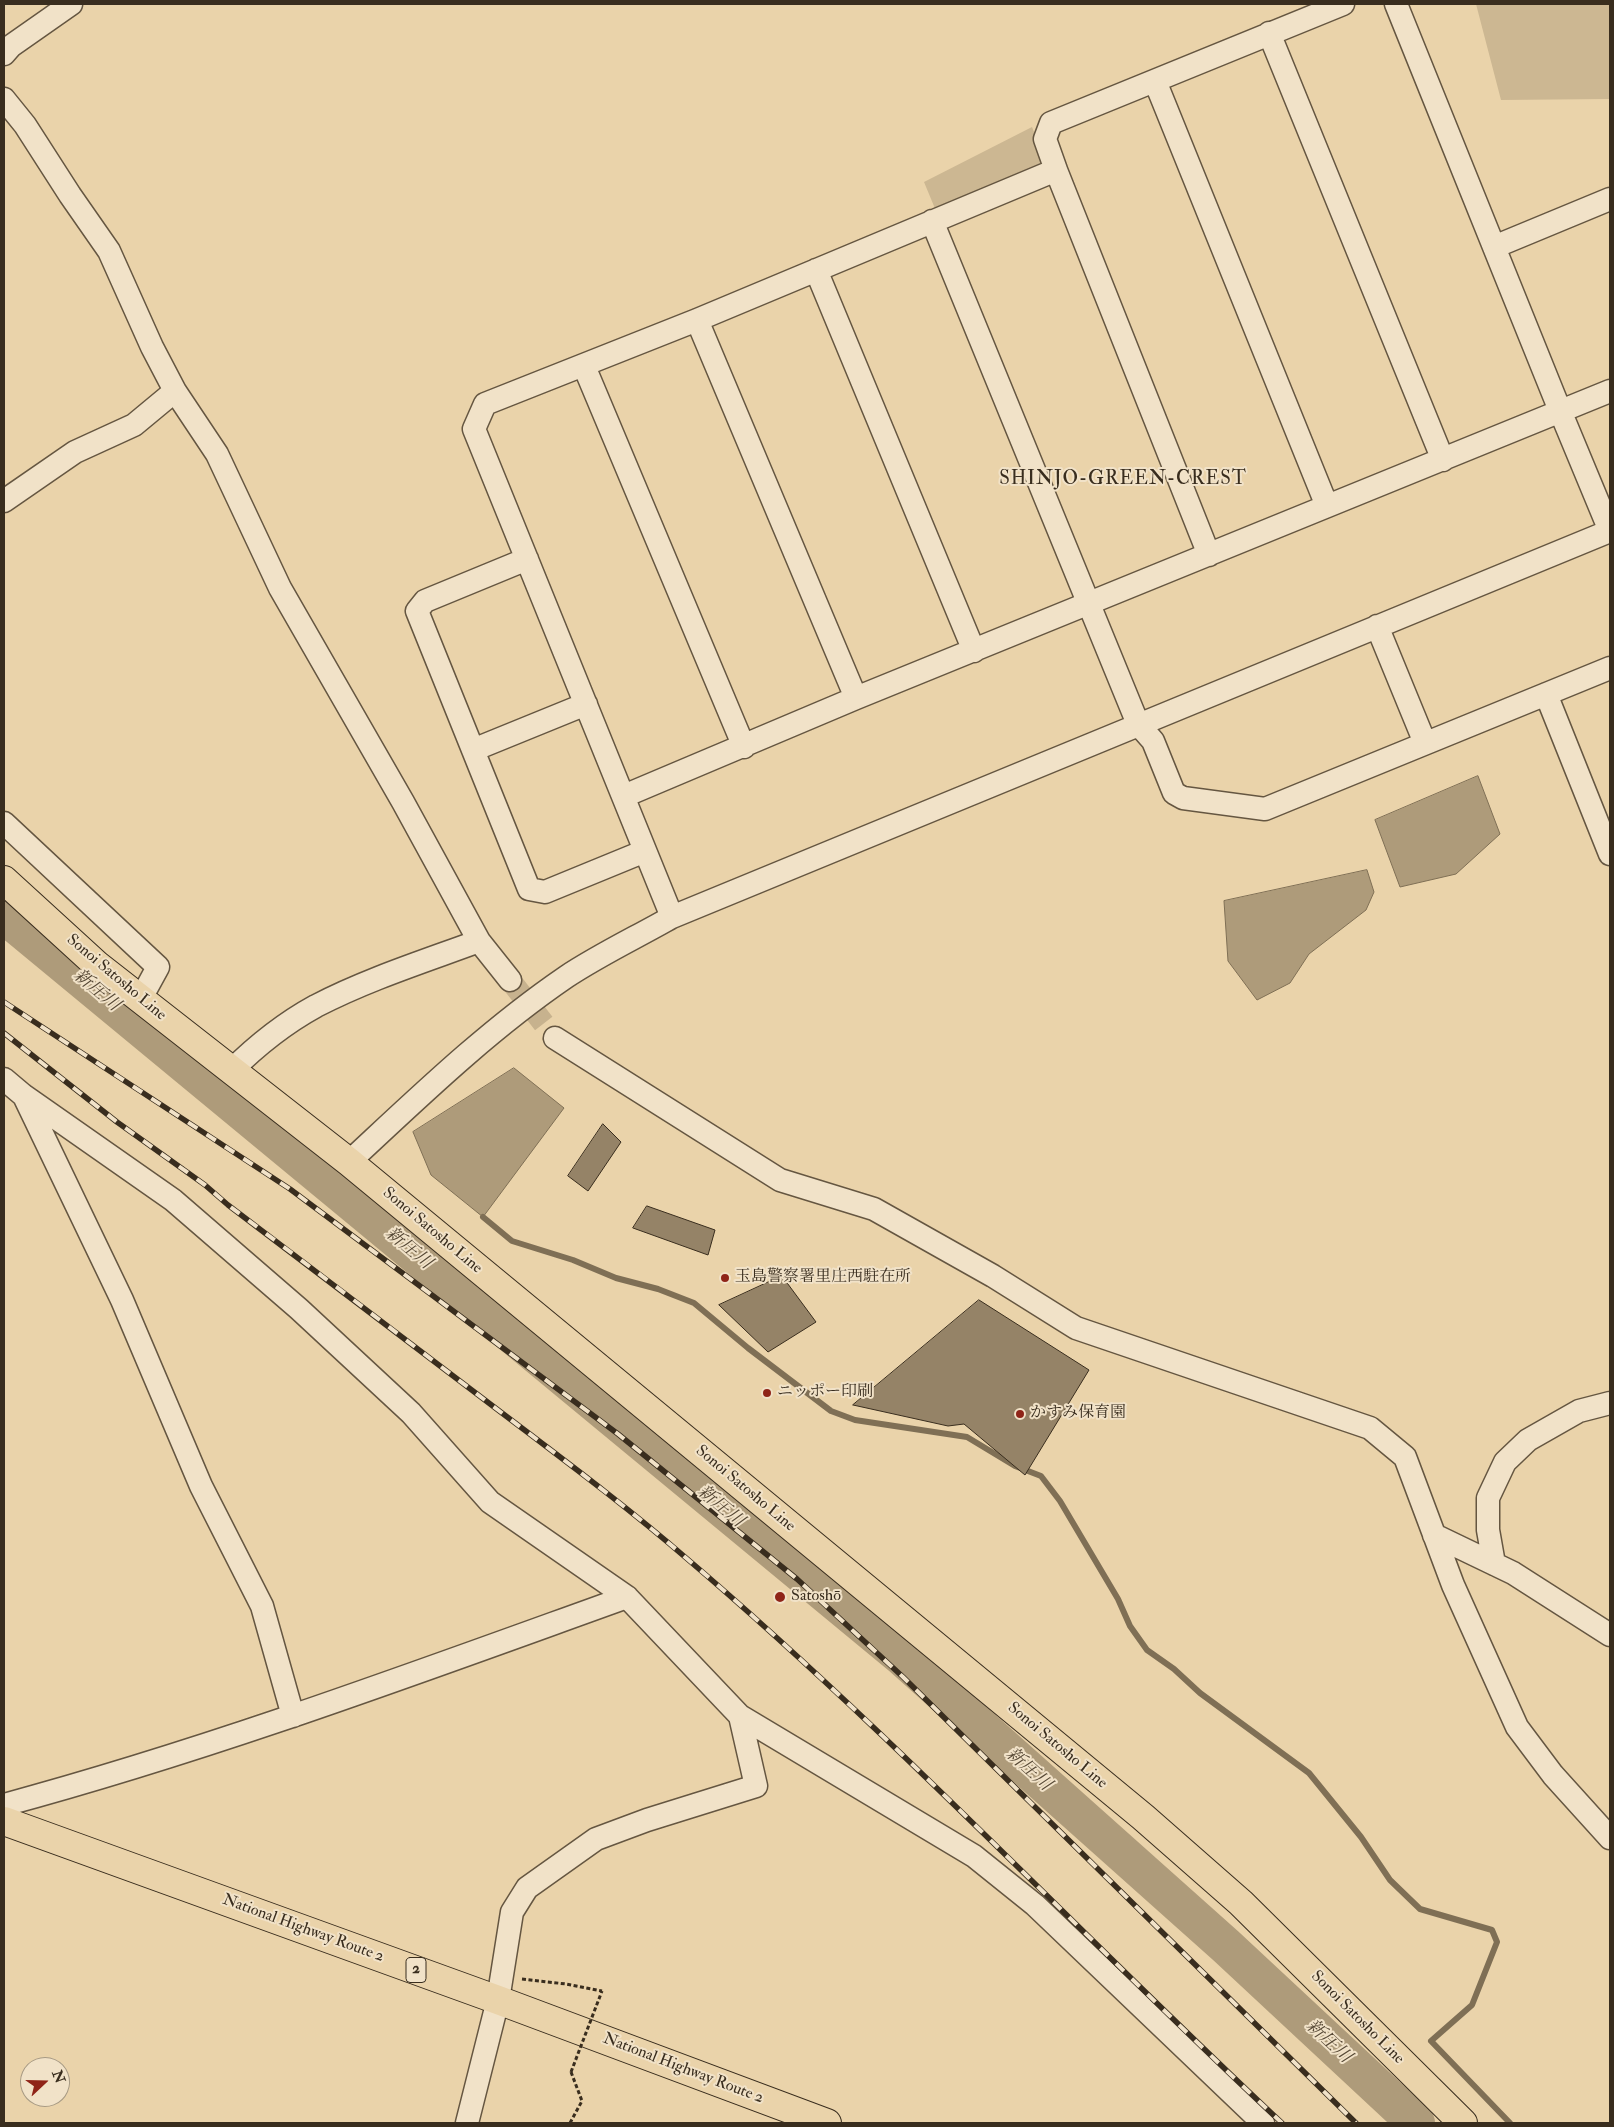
<!DOCTYPE html>
<html>
<head>
<meta charset="utf-8">
<style>
	body { margin:0 }
	#map { position:relative; width:1614px; height:2127px; overflow:hidden; background:#ead3aa; font-family:"IM FELL Double Pica",serif }
	canvas { display:block }
	.frame { position:absolute; inset:0; border:5px solid #392d1e; pointer-events:none }
	.north { position:absolute; left:20px; top:2057px; width:50px; height:50px; box-sizing:border-box; background:#f1e2c8; border:1px solid #a79a84; border-radius:50%; rotate:69deg; font-size:14px; font-weight:700; line-height:20px; text-align:center; color:#392d1e }
	.north::after { content:''; display:block; margin:auto; width:18px; height:22px; background:#8f2418; clip-path:polygon(50% 0,100% 100%,50% 72%,0 100%) }
</style>
</head>
<body>
<div id="map">
<canvas width="1614" height="2127"></canvas>
<div class="frame"></div>
<div class="north">N</div>
</div>
<script>
const c = document.querySelector('canvas').getContext('2d');
c.lineJoin = 'round';
function paint(path, color) {
  c.fillStyle = color;
  c.fill(path, 'evenodd');
}
function trace(path, color, width, dash) {
  c.strokeStyle = color;
  c.lineWidth = width;
  c.lineCap = dash ? 'butt' : 'round';
  c.setLineDash(dash || []);
  c.stroke(path);
}
function write(font, color, halo, rows, align = 'center') {
  c.font = font + ' "IM FELL Double Pica","Noto Serif JP",serif';
  c.lineWidth = 4;
  c.setLineDash([]);
  c.textBaseline = 'middle';
  c.strokeStyle = halo;
  c.fillStyle = color;
  for (const [text, x, y, turn = 0] of rows) {
    c.save();
    c.translate(x, y);
    c.rotate((+turn || 0) * Math.PI / 180);
    c.textAlign = isNaN(turn) ? turn : align;
    if (halo) c.strokeText(text, 0, 0);
    c.fillText(text, 0, 0);
    c.restore();
  }
}
paint(new Path2D(`
	M1476,4H1610V99L1501,100Z
	M1032,127L1045,160L1044,168L936,211L924,182Z`), '#ccb792');
const water = new Path2D(`
	M1478,776L1500,834L1456,874L1400,887L1375,820Z
	M1367,870L1374,892L1366,910L1309,954L1290,983L1257,1000L1228,961L1224,901Z
	M514,1068L564,1108L483,1217L431,1175L413,1132Z`);
paint(water, '#ae9b7a');
trace(water, '#7f6f55', 1);
trace(new Path2D(`
	M483,1217L512,1241L573,1260L616,1278L658,1289L694,1303L748,1348L831,1411L855,1420L967,1437L1015,1466L1041,1476L1060,1501L1118,1599L1130,1626L1147,1650L1174,1669L1200,1693L1309,1773L1361,1837L1390,1880L1420,1909L1492,1930L1497,1942L1472,2005L1431,2041L1510,2123`), '#7f6f55', 6);
trace(new Path2D(`
	M4,915L901,1656L1226,1946L1416,2123`), '#ae9b7a', 38);
const building = new Path2D(`
	M603,1124L621,1142L588,1191L568,1176Z
	M647,1206L715,1230L708,1255L633,1228Z
	M782,1276L816,1322L768,1352L719,1305Z
	M979,1300L1089,1370L1025,1475L964,1424L948,1426L853,1405Z`);
paint(building, '#958367');
trace(building, '#392d1e', 1);
trace(new Path2D(`
	M510,980L555,1038`), '#c7b28e', 22, [22, 11]);
const minor = new Path2D(`
	M1269,33L1443,460
	M4,54L11,46L71,4
	M1155,81L1327,506
	M4,99L25,125L70,195L109,251L152,347L175,391L217,454L280,588L403,802L479,941L510,980
	M1056,170L1209,555
	M932,221L1138,724L1153,741L1174,793L1183,798L1265,809L1610,668
	M1494,247L1610,199
	M816,270L974,651
	M697,320L856,698
	M584,366L744,747
	M4,501L75,452L134,425L175,391
	M527,559L425,601L417,611L529,889L545,892L645,851
	M1377,626L1425,743
	M1546,694L1610,854
	M473,750L586,704
	M624,796L856,698L1610,391
	M4,823L158,967L140,1000
	M672,917L474,429L485,404L697,320L1056,170L1045,139L1051,123L1343,4
	M555,1038L780,1180L874,1209L993,1276L1076,1328L1370,1428L1405,1457L1453,1585L1517,1727L1553,1775L1610,1838
	M231,1071C256,1046 285,1023 316,1006C368,979 425,961 479,941
	M4,1079L23,1095L173,1200L299,1309L411,1413L490,1502L627,1597L740,1716L974,1856L1035,1905L1263,2123
	M24,1096L122,1300L201,1486L262,1606L293,1716
	M349,1162C419,1097 487,1031 566,977C599,955 637,937 672,917L1610,531L1561,413L1396,4
	M1434,1535L1513,1573L1610,1635
	M1494,1564L1488,1530V1498L1505,1462L1528,1440L1579,1411L1610,1403
	M4,1805C215,1748 421,1671 627,1597
	M467,2123L498,2000L512,1912L527,1888L596,1839L647,1820L756,1786L740,1716`);
const major = new Path2D(`
	M4,880L97,965L349,1162L1143,1817L1241,1903L1463,2123`);
const highway = new Path2D(`
	M4,1821L498,2000L827,2123`);
trace(minor, '#655641', 25);
trace(major, '#392d1e', 30);
trace(highway, '#392d1e', 30);
trace(new Path2D(`
	M522,1979L566,1984L602,1991
	M570,2123L582,2101L571,2072`), '#392d1e', 3, [4, 2.5]);
trace(minor, '#f1e2c8', 22);
trace(major, '#ead3aa', 28);
trace(highway, '#ead3aa', 28);
const rail = new Path2D(`
	M4,1002L290,1189L618,1434L797,1579L903,1677L1356,2123
	M4,1033L117,1122L205,1185L228,1205C320,1274 411,1344 502,1413C564,1460 626,1506 685,1557C894,1735 1082,1936 1282,2123`);
trace(rail, '#392d1e', 5.5);
trace(rail, '#f1e2c8', 4, [11]);
trace(new Path2D(`
	M571,2072L602,1991`), '#392d1e', 3, [4, 2.5]);
for (const [x, y, r, color] of [
	[725,1278,5,"#8f2418"],
	[767,1393,5,"#8f2418"],
	[1020,1414,5,"#8f2418"],
	[780,1597,6,"#8f2418"]
]) {
  const dot = new Path2D();
  dot.arc(x, y, r, 0, 2 * Math.PI);
  c.fillStyle = color;
  c.fill(dot);
  trace(dot, '#f1e2c8', 2);
}
for (const [x, y, w] of [
	[416,1970,20]
]) {
  const box = new Path2D();
  box.roundRect(x - w / 2, y - 12.5, w, 25, 4);
  c.fillStyle = '#f1e2c8';
  c.fill(box);
  trace(box, '#392d1e', 1);
}
write('bold 15px', '#392d1e', null, [
	["2",416,1970]
]);
write('16px', '#392d1e', '#f1e2c8', [
	["Sonoi Satosho Line",116,978,40],
	["Sonoi Satosho Line",432,1231,40],
	["Sonoi Satosho Line",745,1489,40],
	["Sonoi Satosho Line",1057,1746,40],
	["National Highway Route 2",303,1929,20],
	["Sonoi Satosho Line",1357,2018,45],
	["National Highway Route 2",683,2069,21]
]);
write('16px', '#392d1e', '#f1e2c8', [
	["玉島警察署里庄西駐在所",735,1278],
	["ニッポー印刷",777,1393],
	["かすみ保育園",1030,1414],
	["Satoshō",791,1597]
], 'left');
write('italic 18px', '#564835', '#f1e2c8', [
	["新圧川",96,991,40],
	["新圧川",408,1249,40],
	["新圧川",720,1507,40],
	["新圧川",1028,1770,42],
	["新圧川",1328,2042,43]
]);
c.letterSpacing = '1px';
write('19px', '#392d1e', '#f1e2c8', [
	["SHINJO-GREEN-CREST",1123,480]
]);
c.letterSpacing = '0px';
</script>
</body>
</html>
